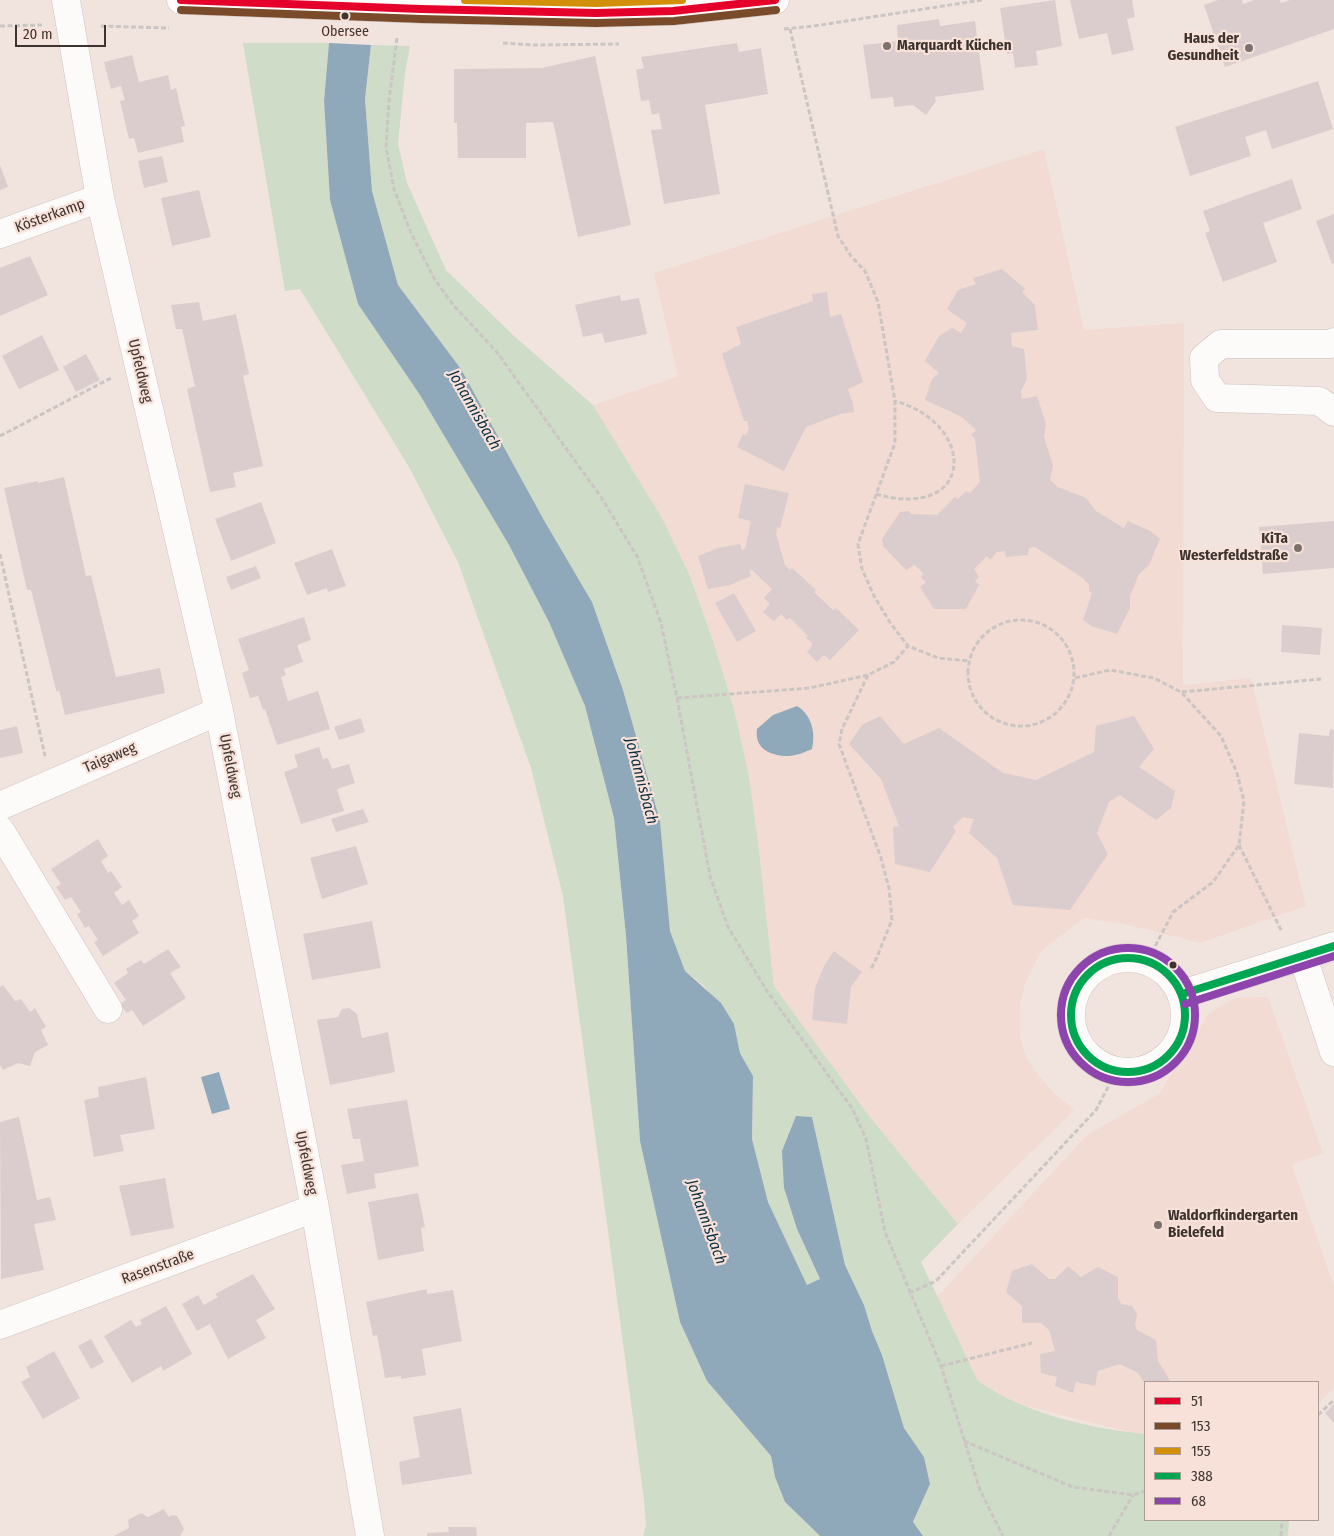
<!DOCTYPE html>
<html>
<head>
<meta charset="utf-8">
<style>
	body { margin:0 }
	#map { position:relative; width:1334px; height:1536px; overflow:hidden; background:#f1e4df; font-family:"Fira Sans Condensed",sans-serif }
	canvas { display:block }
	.legend { position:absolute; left:1144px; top:1381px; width:175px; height:140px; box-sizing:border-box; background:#f8e1d8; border:1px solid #ad9c95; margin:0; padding:6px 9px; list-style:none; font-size:15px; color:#3d3430 }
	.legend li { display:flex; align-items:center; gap:10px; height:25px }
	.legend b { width:25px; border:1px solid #ad9c95 }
	.scale { position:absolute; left:15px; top:25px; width:91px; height:22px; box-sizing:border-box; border:2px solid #3d3430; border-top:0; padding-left:6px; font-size:15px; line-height:18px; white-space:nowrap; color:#3d3430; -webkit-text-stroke:4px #f8e1d8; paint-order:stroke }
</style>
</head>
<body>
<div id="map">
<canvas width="1334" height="1536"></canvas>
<ul class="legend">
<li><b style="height:6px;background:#e4002b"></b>51</li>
<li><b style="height:6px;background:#7a4b2a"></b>153</li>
<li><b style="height:6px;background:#d28f0a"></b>155</li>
<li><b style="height:6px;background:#00a651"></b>388</li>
<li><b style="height:6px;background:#8e44ad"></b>68</li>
</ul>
<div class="scale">20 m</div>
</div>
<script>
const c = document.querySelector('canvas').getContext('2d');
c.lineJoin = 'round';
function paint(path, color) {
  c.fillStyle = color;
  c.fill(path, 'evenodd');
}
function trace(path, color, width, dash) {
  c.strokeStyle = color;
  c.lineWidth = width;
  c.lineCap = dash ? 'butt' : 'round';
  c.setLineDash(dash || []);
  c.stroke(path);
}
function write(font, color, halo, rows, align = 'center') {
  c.font = font + ' "Fira Sans Condensed",sans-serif';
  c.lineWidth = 4.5;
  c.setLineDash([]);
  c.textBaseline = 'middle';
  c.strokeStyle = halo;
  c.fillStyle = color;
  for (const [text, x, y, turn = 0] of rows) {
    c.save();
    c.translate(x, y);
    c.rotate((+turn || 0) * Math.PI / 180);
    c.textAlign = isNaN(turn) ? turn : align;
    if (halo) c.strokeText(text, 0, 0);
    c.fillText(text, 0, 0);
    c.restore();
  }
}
paint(new Path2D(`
	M1044,149L1084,330L1184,323L1183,685L1251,678L1306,906L1200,943L1128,925L1084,918L1043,950L1035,962L1025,984L1020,1005V1036L1026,1057L1037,1073L1052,1091L1074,1110L958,1224L869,1116L774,986L758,842L749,776L734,709L714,644L690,576L662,518L593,405L678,376L654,273Z
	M1268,997L1323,1153L1292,1165L1334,1286V1388L1318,1404V1382H1145V1434L1129,1432L1026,1406L994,1392L978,1381L937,1297L1087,1135L1159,1094L1209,1013L1234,998Z`), '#f2dbd2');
paint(new Path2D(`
	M243,43H329L324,101L330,200L358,304L420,395L509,545L549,622L585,706L614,818L626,936L640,1141L680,1322L707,1381L771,1456L775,1477L785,1502L820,1536H643L646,1526L644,1500L563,896L531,768L458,562L409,467L300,289L285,291Z
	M371,45L410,46L405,73L398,144L407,183L446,270L513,335L593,405L662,518L690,576L714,644L734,709L749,776L758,842L774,986L869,1116L958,1224L921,1262L978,1381C1026,1414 1088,1428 1145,1434V1520H1289L1288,1536H923L913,1523L930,1484L924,1457L904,1428L882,1355L872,1331L864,1305L845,1265L812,1117L784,1188L797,1229L820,1280L807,1285L768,1202L752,1139L753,1076L740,1053L734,1024L704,986L685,971L670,931L660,821L623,690L592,602L545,522L461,369L398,285L372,191L365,99Z`), '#cfdcc8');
paint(new Path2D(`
	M329,43L371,45L365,99L372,191L398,285L461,369L545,522L592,602L623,690L660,821L670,931L685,971L721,1003L734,1024L740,1053L753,1076L752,1139L768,1202L807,1285L820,1279L797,1229L784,1188L782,1151L796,1116L812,1117L845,1265L864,1305L872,1331L882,1355L904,1428L924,1457L930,1484L913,1522L923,1536H820L785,1502L775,1477L771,1456L707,1381L680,1322L640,1141L626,936L614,818L585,706L549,622L509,545L420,395L358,304L330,200L324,101Z
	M797,706C812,715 816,734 812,749C805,752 796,756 788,756C771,756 754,749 757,729L773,715Z
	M219,1072L230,1109L212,1114L201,1077Z`), '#8fa9ba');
paint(new Path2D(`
	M1055,0L1062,46L1036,51L1038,65L1015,68L1013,53L1007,54L1000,8Z
	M1070,0H1132L1135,17L1127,19L1134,50L1112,55L1107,33L1079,39Z
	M1218,0H1242L1243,4L1254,0H1280L1281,3L1290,0H1334V29L1225,67L1204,5Z
	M939,19L940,26L975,21L984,90L935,97L936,101L926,115L913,105L894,107L893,97L871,99L863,45L898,41L897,25Z
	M737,43L739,52L761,48L768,94L705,105L720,194L664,204L651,130L662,129L659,113L652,115L649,100L641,101L636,70L644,68L641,57Z
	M132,55L139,82L168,75L171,90L176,88L185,126L181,127L184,142L138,153L134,138L129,139L120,101L125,100L121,86L111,89L104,62Z
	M595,56L631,225L578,237L553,122L526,123V158H458L457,123H454V69L542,68Z
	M1318,81L1333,129L1272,149L1266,130L1245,137L1251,156L1190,176L1175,127Z
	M162,156L168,182L144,188L138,161Z
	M0,165L8,187L0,190Z
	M1292,179L1302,209L1263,223L1277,262L1223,282L1205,233L1210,231L1203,211Z
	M199,190L211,237L172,246L161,198Z
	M1334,214V263L1332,264L1316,221Z
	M30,256L48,295L0,316V268Z
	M1002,269L1025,289L1022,292L1035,305L1038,330L1011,333L1012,346L1024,349L1027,379L1021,391L1022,399L1037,396L1046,424L1044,437L1053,465L1050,480L1058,487L1086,498L1096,511L1124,528L1128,521L1150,531L1160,539L1149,565L1139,574L1130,596V608L1117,634L1091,626L1083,620L1092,593L1089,591V585L1083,578L1035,547L1029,548L1028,555L1006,557L1005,551L997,552L990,560L987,556L974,569L979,577L975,581L979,585L966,609H934L920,587L926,582L921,578L923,573L915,565L906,570L883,546L882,539L900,512L909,511L911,514L937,515L955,497L958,499L966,491L970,493L980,482L975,439L971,435L976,430L962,417L925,400L932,379L939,373L925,361L939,336L952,328L961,333L967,323L947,309L958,290L976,284L973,278Z
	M827,292L830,317L841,314L863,382L848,389L853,404L854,412L840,414L806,427L784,471L737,447L743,434L746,435L749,429L747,421H744L722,354L741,344L736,327L813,301L812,294Z
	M620,295L621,301L639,298L647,334L605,343L602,333L583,337L575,305Z
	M199,302L203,321L236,314L249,374L243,376L263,466L233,473L236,487L210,492L187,389L195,386L182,329H176L171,305Z
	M42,335L59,370L19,389L2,356Z
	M86,354L100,380L76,392L63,367Z
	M64,477L86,576L91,575L116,677L160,668L165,693L65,715L59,690L57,692L56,690L31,590H27L4,488L38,481V483Z
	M745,484L789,493L780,528L777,527L776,534L785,565L790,570L792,568L816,590L814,592L833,610L836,608L859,630L830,660L824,655L817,662L807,652L813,644L806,638L808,636L790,618L787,620L781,614L774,621L763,612L770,604L764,598L772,589L752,570L749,571L751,576L730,585L708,589L698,556L718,548L740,544L742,550L745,549L751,521L738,518Z
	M261,502L276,543L231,561L215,519Z
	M1334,521V568L1263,574L1259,527Z
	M332,549L346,586L328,592L327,588L307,595L294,563Z
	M256,566L261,578L231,590L226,577Z
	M734,593L756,631L737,642L715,603Z
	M304,617L311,640L297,645L303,662L284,669L286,675L281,677L288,701L318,691L330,729L277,745L265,709L263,710L258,696L250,698L242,673L249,670L238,639Z
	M1282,625L1322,628L1320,655L1281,652Z
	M880,716L904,744L939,728L1003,773L1036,780L1094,752L1096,726L1134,716L1154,749L1139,767L1175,791L1171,808L1156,820L1120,795L1109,802L1097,833L1108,854L1070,910L1013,905L997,858L969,833L974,819L963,817L953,827L956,831L930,872L895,864L893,827L899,826L881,779L849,744L862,725Z
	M361,718L365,732L339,740L334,727Z
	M17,726L23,753L0,758V730Z
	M1330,729L1334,730L1333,788L1294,784L1299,733L1329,736Z
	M319,747L323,759L328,758L332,769L349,764L355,783L337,789L344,811L301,824L284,772L298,767L294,755Z
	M363,809L369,822L336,832L331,819Z
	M98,839L108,856L101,861L108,873L111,871L122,887L114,893L122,905L129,900L139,916L132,921L139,933L103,956L94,942L98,940L89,926L85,928L77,914L81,912L71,897L65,900L56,887L61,884L51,869Z
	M356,846L368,884L322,899L310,858Z
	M372,921L381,968L312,980L303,934Z
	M168,949L181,967L170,973L186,998L143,1026L132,1010L127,1013L120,1004L126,1000L114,983L128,973L126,969L141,960L144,964Z
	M834,951L862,972L851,987L847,1024L812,1020L815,988L824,966Z
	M3,985L15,1001L21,999L30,1012L35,1008L46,1027L41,1030L48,1045L35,1052L30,1066L18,1063L3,1070L0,1065V987Z
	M349,1008L357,1014L362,1038L388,1032L395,1072L330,1085L317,1020L338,1017L342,1009Z
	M146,1077L155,1129L120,1135L124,1151L94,1157L84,1100L99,1097L98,1087Z
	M407,1100L419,1166L374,1174L376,1188L347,1194L341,1165L364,1161L360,1139H353L347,1109Z
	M19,1117L37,1200L50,1197L56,1220L34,1224L44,1270L1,1279L0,1122Z
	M165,1178L174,1228L131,1236L119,1186Z
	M418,1193L425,1227L421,1228L424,1251L378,1260L368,1202Z
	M1032,1264L1049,1279H1055L1068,1266L1081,1277L1098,1267L1118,1277V1298L1121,1304L1132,1306L1137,1314L1135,1324L1137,1330L1156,1340L1158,1361L1171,1382H1144L1138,1373L1120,1364L1098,1371L1095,1386L1076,1382L1073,1393L1055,1386L1057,1377L1041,1373L1040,1354L1055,1351L1049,1330L1041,1323H1022V1306L1006,1292L1012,1271Z
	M253,1274L275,1309L256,1320L266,1338L228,1359L210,1324L197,1331L182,1304L198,1295L204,1305L218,1297L215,1294Z
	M427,1289V1294L453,1290L462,1341L422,1349L426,1375L401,1379V1376L385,1378L377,1335L373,1336L366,1302Z
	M166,1306L192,1354L163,1371L161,1366L132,1383L104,1336L131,1320L136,1327L142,1324L140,1320Z
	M91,1339L104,1362L91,1369L78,1346Z
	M54,1351L80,1398L43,1419L21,1382L30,1377L26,1367Z
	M1334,1404V1423L1325,1413Z
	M461,1408L472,1474L402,1485L399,1462L420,1457L413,1417Z
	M164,1509L169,1517L172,1515L177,1516L184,1529L180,1536H114L129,1528L128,1520L141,1513L148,1517Z
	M448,1527H476L477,1536H427V1533L449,1532Z`), '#dbcdce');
const minor = new Path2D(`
	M66,0L100,198L219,711L315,1208L370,1536
	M0,234L100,198
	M1334,342L1330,344H1221L1204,358L1205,380L1217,398L1319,401L1334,412
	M0,806L219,711
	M0,830L108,1009
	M1303,957L1334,1052
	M1071 1015a57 57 0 1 1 114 0a57 57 0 1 1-114 0Z
	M1182,994L1334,946
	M0,1325L315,1208`);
const major = new Path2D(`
	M181,0L421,9L596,13L673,11L775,0`);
trace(minor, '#cdc2be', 29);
trace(major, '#cdc2be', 29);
trace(new Path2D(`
	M0,26L42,25
	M101,26L169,28
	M784,29L814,26L982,0
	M790,29L838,236L851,256L865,271L878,302L895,401V443L858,544L862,569L874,596L891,624L908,646L938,658L969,661
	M397,38L389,101L386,147L394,189L411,233L435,280L454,306L496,351L601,497L637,556L661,623L677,698L710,876L728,927L767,991L852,1108L866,1139L885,1232L941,1366L980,1490L1003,1536
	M503,43L534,45L619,44
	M0,436L111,378
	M876,494C975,522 978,424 895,401
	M0,554L45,756
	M968 673a53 53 0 1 1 106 0a53 53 0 1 1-106 0Z
	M868,675L842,729L839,744L881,858L889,888L892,920L877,957L870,971
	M1075,678L1110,670L1154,678L1181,692L1221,736L1237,773L1244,801L1239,845L1213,882L1173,912L1148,960
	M1182,692L1321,679
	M677,698L810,688L868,675L894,662L908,646
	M1239,845L1282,932
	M909,1293L936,1281L1096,1110L1116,1072
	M941,1366L1032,1343
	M1318,1415L1334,1400
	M964,1441L1073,1487L1133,1495L1145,1491
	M1109,1536L1133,1495
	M1281,1536L1282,1520`), '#cbc5c3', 3, [5, 2.5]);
trace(minor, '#fdfbfa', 28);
trace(major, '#fdfbfa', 28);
trace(new Path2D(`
	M181,0L421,9L596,13L673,11L775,0`), '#e4002b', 8);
trace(new Path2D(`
	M181,10L421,19L596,23L674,21L776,10`), '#7a4b2a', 8);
trace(new Path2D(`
	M465,0L596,3L682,0`), '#d28f0a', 8);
trace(new Path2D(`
	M1071 1015a57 57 0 1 1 114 0a57 57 0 1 1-114 0Z
	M1182,994L1334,946`), '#00a651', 8);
trace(new Path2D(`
	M1061 1015a67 67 0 1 1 134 0a67 67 0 1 1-134 0Z
	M1185,1004L1334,956`), '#8e44ad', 8);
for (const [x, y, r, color] of [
	[345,16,4.5,"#3d3430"],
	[887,46,5,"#7c726d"],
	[1249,48,5,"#7c726d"],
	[1298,548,5,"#7c726d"],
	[1173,965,4.5,"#3d3430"],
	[1158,1225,5,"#7c726d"]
]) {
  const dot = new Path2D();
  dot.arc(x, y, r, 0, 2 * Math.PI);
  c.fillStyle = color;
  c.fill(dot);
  trace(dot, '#f8e1d8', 2);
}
write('14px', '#3d3430', '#f8e1d8', [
	["Obersee",345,32]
]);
write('bold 15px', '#3d3430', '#f8e1d8', [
	["Haus der",1239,39],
	["Gesundheit",1239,56],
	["Marquardt Küchen",897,46,"left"],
	["KiTa",1288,539],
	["Westerfeldstraße",1288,556],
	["Waldorfkindergarten",1168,1216,"left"],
	["Bielefeld",1168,1233,"left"]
], 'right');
write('15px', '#3d3430', '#f8e1d8', [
	["Kösterkamp",50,216,-20],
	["Upfeldweg",140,371,77],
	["Taigaweg",110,758,-23],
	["Upfeldweg",230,766,79],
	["Upfeldweg",306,1163,79],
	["Rasenstraße",158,1267,-20]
]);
write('italic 16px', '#082f42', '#f8e1d8', [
	["Johannisbach",474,410,60],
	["Johannisbach",641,781,75],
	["Johannisbach",706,1222,70]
]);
</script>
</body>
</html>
